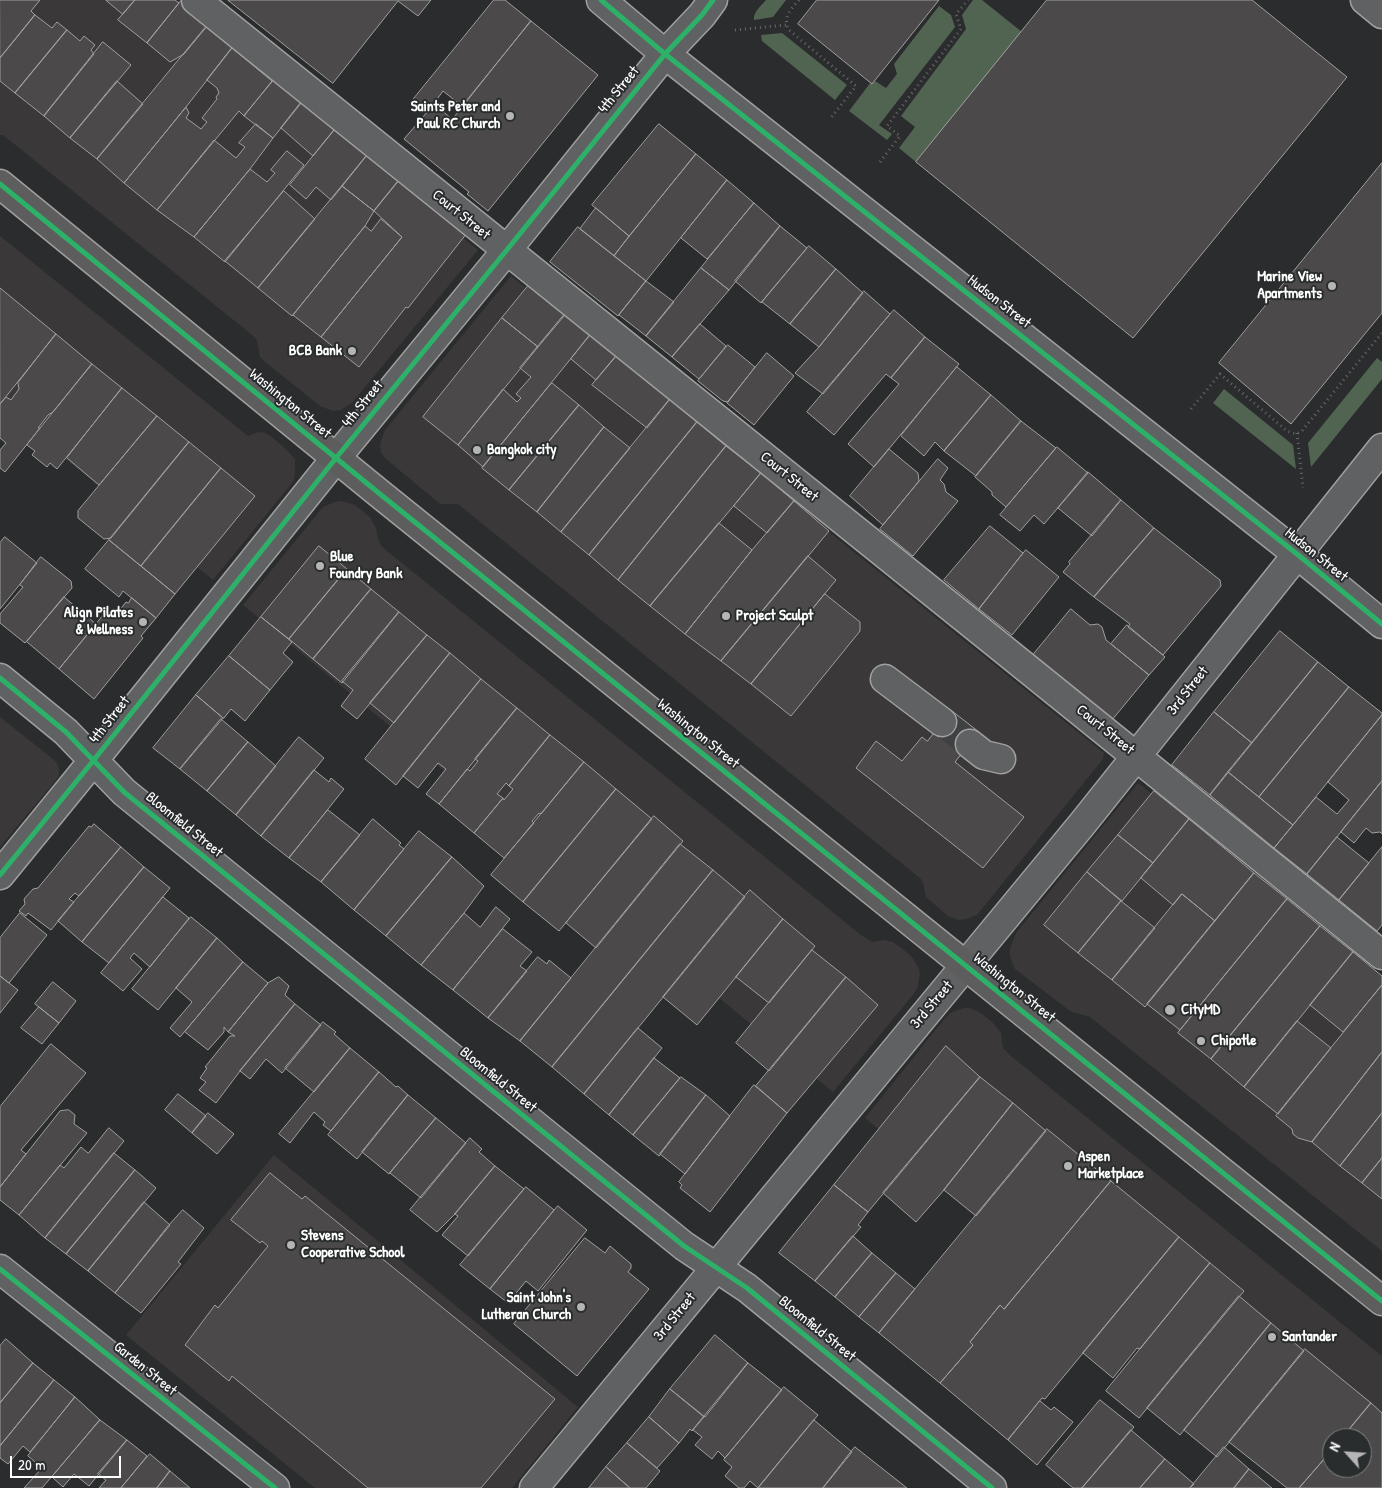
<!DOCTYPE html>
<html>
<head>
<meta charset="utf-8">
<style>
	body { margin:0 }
	#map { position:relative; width:1382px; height:1488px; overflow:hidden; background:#2b2c2d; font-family:"Patrick Hand",sans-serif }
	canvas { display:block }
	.north { position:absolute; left:1322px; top:1428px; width:50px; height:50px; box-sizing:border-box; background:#2a2d2e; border:1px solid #7f8182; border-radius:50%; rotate:296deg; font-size:14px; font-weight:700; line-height:20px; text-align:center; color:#fff }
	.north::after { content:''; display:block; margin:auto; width:18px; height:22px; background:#b5b5b6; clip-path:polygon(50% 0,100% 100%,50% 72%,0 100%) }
	.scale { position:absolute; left:10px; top:1456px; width:111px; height:22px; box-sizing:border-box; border:2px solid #fff; border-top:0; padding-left:6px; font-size:15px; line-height:18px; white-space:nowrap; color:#fff; -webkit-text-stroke:4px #2a2d2e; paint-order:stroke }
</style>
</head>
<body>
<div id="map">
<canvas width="1382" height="1488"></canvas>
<div class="north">N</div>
<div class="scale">20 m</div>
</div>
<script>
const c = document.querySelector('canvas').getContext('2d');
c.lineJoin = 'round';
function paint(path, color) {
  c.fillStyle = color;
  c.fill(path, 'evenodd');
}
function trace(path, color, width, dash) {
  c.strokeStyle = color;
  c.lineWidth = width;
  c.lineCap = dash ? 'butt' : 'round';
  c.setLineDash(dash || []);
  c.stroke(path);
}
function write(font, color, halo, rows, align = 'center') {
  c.font = font + ' "Patrick Hand",sans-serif';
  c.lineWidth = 4;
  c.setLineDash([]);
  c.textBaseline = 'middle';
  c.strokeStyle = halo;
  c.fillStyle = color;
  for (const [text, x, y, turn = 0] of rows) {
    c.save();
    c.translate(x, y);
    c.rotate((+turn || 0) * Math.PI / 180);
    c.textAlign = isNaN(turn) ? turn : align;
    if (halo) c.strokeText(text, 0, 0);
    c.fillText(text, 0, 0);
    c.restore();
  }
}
paint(new Path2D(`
	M0,0H168L478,250L352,403L341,410L333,411L320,406L264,361L260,357L257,340L251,334L3,135H0Z
	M0,236L248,436L258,432L265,433L272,437L288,451L295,459V474L293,482L213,580L0,405Z
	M511,276L1104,753L1103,759L977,915L966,919L959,920L948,916L926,897L923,883L921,879L458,504H440L386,459L381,453L380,444L385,430Z
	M341,501L355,505L370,517L376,528L378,539L381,546L861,935L872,942L884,940L893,942L909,954L914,960L918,967L920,974L917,989L912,996L833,1092L243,605L323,507L335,502Z
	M0,717L53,759L57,763L59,769V775L56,780L0,847Z
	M1138,783L1382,979V1251L1090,1017L1070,1011L1015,969L1010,957V949L1016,933Z
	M964,1008H970L981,1013L993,1023L1001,1033L1003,1048L1011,1056L1382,1356V1488H1314L865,1118L946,1017L952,1012ZM1332,1438H1362V1468H1332Z
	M274,1155L578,1407L512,1488H315L126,1335Z`), '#3b3839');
paint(new Path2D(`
	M766,0H786L773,17L754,20C753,12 761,6 766,0Z
	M973,0H982L1022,32L916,162L899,148L915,127L901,116L966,29L962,15Z
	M939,6L951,15L955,27L879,125L892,134L887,140L849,111L871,82L872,83L875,81L886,88L897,74L894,64Z
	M782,33L847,85L835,100L762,41L761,35Z
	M1377,358L1382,362V379L1311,467L1308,443Z
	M1224,389L1293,445L1296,469L1213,403Z`), '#516452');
const building = new Path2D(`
	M0,0H40L31,11L35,15L0,58Z
	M106,0H135L123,14Z
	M135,0H175L179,3L147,43L118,20Z
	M228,0H431L418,16L398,1L333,83Z
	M494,0H505L531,21L462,106L443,91L427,113L412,101Z
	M817,0H939L872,84L798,24Z
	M1047,0H1252L1347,77L1133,338L916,162Z
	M181,1L208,25L184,54L170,62L147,43Z
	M35,15L52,28L57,22L67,30L15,93L0,81V58Z
	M531,21L598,75L488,211L467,194L469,192L404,139L434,104L452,119Z
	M206,27L232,48L186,107L124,183L97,159Z
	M67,30L80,41L84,36L95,45L91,50L94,54L44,116L15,93Z
	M103,42L131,65L70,138L44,116Z
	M232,48L272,81L244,116L239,111L157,210L124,183L186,107L189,113L186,118L201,129L207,122L202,118L217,99L216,97L219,93L217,88L207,80Z
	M274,80L302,102L273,138L244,116Z
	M117,81L143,104L97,159L70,138Z
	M303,100L335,129L313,156L281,128Z
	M256,124L273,138L250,169L194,237L157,210L214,140L236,158L245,147L239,143Z
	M659,124L696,154L629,236L592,205Z
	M335,129L368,154L331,200L316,187L306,199L290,185Z
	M287,151L304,165L225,262L194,237L250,169L267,182L275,173L271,170Z
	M368,154L400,179L374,211L342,186Z
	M696,154L727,180L646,281L614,256Z
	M1382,163V313L1291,424L1219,363Z
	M400,179L467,233L408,308L406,307L359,367L321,337L402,237L374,211Z
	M727,180L754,203L707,259L681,238Z
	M342,186L374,211L365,226L292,316L258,288Z
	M284,191L315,219L258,288L225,261Z
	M754,203L780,226L729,290L701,268Z
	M596,208L629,236L614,256L580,229Z
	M381,219L402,237L321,337L293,315L365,226L371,231Z
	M780,226L807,248L761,303L735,281Z
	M578,227L646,281L618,316L550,262Z
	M809,246L836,269L790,324L762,302Z
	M701,268L729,290L672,357L646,336Z
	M836,269L863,293L819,347L790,324Z
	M533,280L569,310L538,347L502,318Z
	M646,281L674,302L646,336L619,315Z
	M0,288L56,334L0,404Z
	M864,291L890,314L823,394L795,373L819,347Z
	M894,310L925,337L891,378L886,374L834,435L807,412Z
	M564,315L590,335L483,467L458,445L503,389L517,402L521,398L516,394L531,377L520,368Z
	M502,318L538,347L458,445L423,417Z
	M700,324L726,346L699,379L672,357Z
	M56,334L92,364L53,412L48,415L38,428H40L5,472L0,468V450L6,443L0,438V404L6,397L11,400L19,389L18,383Z
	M590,335L617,355L596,380L571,359Z
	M925,337L959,364L874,467L848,444L899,384L891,378Z
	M728,345L755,367L728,402L723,401L698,381Z
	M767,353L794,376L754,425L727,403Z
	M617,355L670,399L647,428L592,385Z
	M92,364L122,388L57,469L50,463L47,467L32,455L35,451L27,445Z
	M957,367L991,395L944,451L935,442L924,456L901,436Z
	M552,383L579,405L509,490L482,468Z
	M122,388L157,416L99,485L67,458Z
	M991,395L1021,421L976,476L944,451Z
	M670,399L697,422L589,555L561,532Z
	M579,405L604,427L537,512L509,490Z
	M157,416L189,442L111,538L104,539L78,518V511Z
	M1021,421L1056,448L1006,507L992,495V492L975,477Z
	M697,422L726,446L618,580L589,555Z
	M604,427L630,448L561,532L537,512Z
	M189,442L221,468L141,566L109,540Z
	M726,446L761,473L650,606L618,580Z
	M1057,447L1088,473L1044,524L1034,515L1020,531L1000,515Z
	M889,449L918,473L919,481L883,525L850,496Z
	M938,459L948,468L940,480L944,484L946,492L958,501L913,556L880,529Z
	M221,468L255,496L175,594L141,566Z
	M1088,472L1121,500L1092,536L1058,508Z
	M761,473L794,501L767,533L734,506Z
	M1121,500L1154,528L1094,597L1063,572L1070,564L1069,562Z
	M794,501L829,531L721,661L685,634L752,550Z
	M719,523L752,550L685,634L650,606Z
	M990,526L1023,553L979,609L944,580Z
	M1154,528L1220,580L1221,586L1163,655L1128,627L1130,624L1094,597Z
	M5,537L37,563L0,609V543Z
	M109,540L175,594L156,618L123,591L119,597L85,569Z
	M319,546L347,569L289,639L261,617Z
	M1026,550L1059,577L1012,635L979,609Z
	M808,556L836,580L751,684L721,661Z
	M41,557L71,581L72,588L25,643L0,623V614L23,587L20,585Z
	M347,569L371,589L313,659L289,639Z
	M371,589L399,612L342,683L313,659Z
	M825,594L860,622V631L791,716L751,684Z
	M64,597L96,624L59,669L27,642Z
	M132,598L156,618L141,636L143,638L94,699L59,669L108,609L116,615L126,602L128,603Z
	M1071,609L1090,625L1098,624L1102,627L1106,640L1149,675L1112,720L1033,655Z
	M399,612L427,635L357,719L341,706L353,690L342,681Z
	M261,617L292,642L283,653L293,662L270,690L229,656Z
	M1127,625L1165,657L1149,675L1111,644Z
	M1280,631L1318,662L1252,743L1214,712Z
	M427,635L450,653L394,723L370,703Z
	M450,653L481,679L396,785L365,759Z
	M229,656L270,690L245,721L231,709L224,718H223L196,695Z
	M1318,662L1349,687L1259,797L1228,772Z
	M481,679L517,708L439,804L426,794L446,769L438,763L418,788L403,776Z
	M1349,687L1382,713V715L1293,825L1259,797Z
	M196,695L223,718L180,769L153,748Z
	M517,708L550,735L509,786L506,783L497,794L503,798L474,833L439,804L467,769L470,771L478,761L475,759Z
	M952,711L979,732L955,762L1024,817L983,868L856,768L876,741L902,761L922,737L927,741Z
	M1214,712L1252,743L1210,795L1172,765Z
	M1382,715V781L1307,874L1274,848L1316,797L1337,814L1349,800L1328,782Z
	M221,719L248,742L207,791L180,769Z
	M550,735L584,762L541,814L539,813L532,821L534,823L504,858L474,833L503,798L504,800L513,789L509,786Z
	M299,737L324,758L261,836L236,815Z
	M248,742L276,766L236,815L207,791Z
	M584,762L616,789L523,902L491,875Z
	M314,770L329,782L331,778L344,789L289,858L261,836Z
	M1228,772L1293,825L1274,848L1210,795Z
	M1382,781V834L1380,832L1372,833L1366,828L1354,843L1341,832Z
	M616,789L652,819L559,931L523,902Z
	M1154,791L1189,819L1153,863L1118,835Z
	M328,810L360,835L321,882L289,858Z
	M654,816L683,841L596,948L566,923Z
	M373,819L401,843L399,845L404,849L354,910L321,882Z
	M1189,819L1254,873L1215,921L1182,894L1173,905L1141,878Z
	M94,824L121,847L79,896L75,893L69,899L74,902L51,930L28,913L26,916L19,911L25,904L24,899L33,889L38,888L89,826L91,827Z
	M419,831L452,857L386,936L354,910Z
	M1118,835L1153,863L1122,901L1087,872Z
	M1337,837L1369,863L1339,900L1307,874Z
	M680,844L713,870L552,1067L520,1041Z
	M121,847L144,867L82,942L58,921Z
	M1382,847V925L1377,931L1339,900Z
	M452,857L484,886L464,913L421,965L386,936Z
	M144,867L170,888L109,963L82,942Z
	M713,870L745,897L584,1094L552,1067Z
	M1087,872L1121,901L1078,953L1044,925Z
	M1254,873L1287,899L1180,1030L1147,1004Z
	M750,890L783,919L697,1025L663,997Z
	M1182,894L1215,921L1145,1007L1112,980Z
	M163,897L189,918L150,967L134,953L130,958L142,969L123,991L101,973Z
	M1287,899L1320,926L1211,1059L1178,1033Z
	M1121,901L1155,928L1112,980L1078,953Z
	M496,907L510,919L453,990L421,965L464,913L480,927Z
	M20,913L47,935L9,983L0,976V938Z
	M191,917L217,938L158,1010L132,989Z
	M783,919L815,946L769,1003L736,977Z
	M1320,926L1353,952L1244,1087L1211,1059Z
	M503,929L532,952L520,966L527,971L488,1018L453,990Z
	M217,938L243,962L180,1037L170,1028L192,1002L176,988Z
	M812,950L846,977L769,1071L736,1043Z
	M1353,952L1382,976V985L1343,1032L1310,1005Z
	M538,957L547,964L549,960L571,978L520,1041L488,1018Z
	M243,962L268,983L228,1032L224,1027V1032L208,1050L185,1032Z
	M0,976L18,990L0,1013Z
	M279,977L289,986L285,995L295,1004L240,1071L216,1103L199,1090L206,1082L200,1078L207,1068L205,1067L230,1036H235L228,1032L268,983Z
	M846,977L878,1005L787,1113L756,1086Z
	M53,982L76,1001L59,1023L35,1004Z
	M1382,985V1052L1312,1142L1298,1138L1293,1134L1292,1129L1276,1116Z
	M295,1004L321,1025L282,1073L266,1059L250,1079L240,1071Z
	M39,1007L59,1023L42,1044L21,1028Z
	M1297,1021L1331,1048L1278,1114L1244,1087Z
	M323,1022L336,1032L334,1034L350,1048L314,1092L285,1068Z
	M638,1028L662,1048L609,1115L584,1094Z
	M51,1044L86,1073L21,1150L26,1154L0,1187V1107Z
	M946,1046L980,1077L868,1212L834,1185Z
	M350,1048L379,1072L331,1131L323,1125L325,1122L314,1112L290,1143L279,1134Z
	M1382,1052V1113L1340,1166L1312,1142Z
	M654,1058L680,1078L633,1135L609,1115Z
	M379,1072L396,1087L398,1086L408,1095L357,1159L328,1135Z
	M681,1077L706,1095L659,1156L633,1135Z
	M980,1077L1013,1103L944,1190L916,1222L883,1193Z
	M754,1085L787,1113L710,1212L680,1188L682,1185L679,1182Z
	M178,1094L206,1116L192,1133L165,1110Z
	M408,1095L436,1118L389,1174L362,1152Z
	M706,1095L730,1116L685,1174L660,1154Z
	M1013,1103L1046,1131L976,1216L944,1190Z
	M69,1110L75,1115L74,1124L87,1133L19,1215L0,1200V1187L60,1111Z
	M208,1113L234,1134L217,1154L192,1133Z
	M1382,1113V1158L1362,1183L1340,1166Z
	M436,1118L466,1143L421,1198L390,1173Z
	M109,1128L124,1141L45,1238L19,1215L60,1165L64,1168L81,1147L88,1153Z
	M1047,1129L1111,1181L1004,1309L1000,1305L970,1342L973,1345L940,1383L879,1333Z
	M470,1138L482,1149L479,1152L495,1166L455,1214L437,1232L410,1210Z
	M114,1153L135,1170L66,1254L45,1238Z
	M1382,1158V1199L1362,1183Z
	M495,1166L524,1189L468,1256L442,1235L458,1216L455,1214Z
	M135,1170L156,1188L88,1271L66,1254Z
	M270,1173L302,1199L305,1196L555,1399L481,1488H368L232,1376L229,1381L185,1345L215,1305L218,1308L268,1246L262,1241L260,1243L231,1220Z
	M1111,1181L1179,1237L1045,1399L1042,1398L1008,1440L940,1383L973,1345L970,1342L1000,1305L1004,1309Z
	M834,1185L868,1212L858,1225L861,1227L815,1281L779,1253Z
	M526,1187L554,1210L490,1289L460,1265Z
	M144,1202L170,1225L115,1293L88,1271Z
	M558,1206L587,1230L538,1291L526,1281L508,1303L490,1289Z
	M183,1210L204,1228L178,1262L181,1264L141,1313L115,1293L168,1226Z
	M853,1236L872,1253L835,1297L815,1281Z
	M1179,1237L1210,1263L1140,1349L1137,1348L1113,1378L1083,1353Z
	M585,1238L605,1253L610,1246L631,1264V1268L628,1272L649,1289L577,1376L514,1324Z
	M872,1253L896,1273L859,1317L835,1297Z
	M1210,1263L1244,1291L1139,1418L1106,1391Z
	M896,1273L915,1289L879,1333L859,1317Z
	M1239,1296L1271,1323L1180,1435L1147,1408Z
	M1271,1323L1304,1351L1217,1457L1184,1430Z
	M715,1335L748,1363L705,1417L670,1389Z
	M6,1339L33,1363L0,1403V1346Z
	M1305,1349L1371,1403L1342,1438H1332V1450L1299,1488H1287L1229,1442Z
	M33,1363L54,1380L0,1446V1403Z
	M748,1363L782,1390L725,1458L718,1451L712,1459L695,1445L702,1437L693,1430Z
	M54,1380L75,1397L30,1452L23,1446L8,1464L0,1458V1446Z
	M784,1387L818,1415L758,1488L750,1481L744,1488H739L725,1476L732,1467L724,1460Z
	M670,1389L704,1417L692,1431L690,1429L679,1443L649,1417Z
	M75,1397L100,1420L42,1488H24L42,1468L28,1456Z
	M1100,1400L1134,1427L1082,1488H1073L1046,1465Z
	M1040,1401L1051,1410L1054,1407L1073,1422L1037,1465L1008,1440Z
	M1371,1403L1382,1413V1488H1299L1332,1450V1468H1362V1438H1342Z
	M649,1417L679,1443L657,1468L627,1443Z
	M100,1420L127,1440L89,1486L74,1474L63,1487L52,1477Z
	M814,1420L852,1452L823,1488H758Z
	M1131,1430L1165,1459L1140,1488H1082Z
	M127,1440L147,1456L121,1488H99L106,1480L98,1474Z
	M627,1443L660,1471L646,1488H630L606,1467Z
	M855,1447L907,1488H823Z
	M1224,1447L1249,1469L1234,1488H1190Z
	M150,1454L170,1471L157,1488H121Z
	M1165,1459L1194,1484L1190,1488H1140Z
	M606,1467L630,1488H589Z
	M1249,1469L1272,1488H1234Z
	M170,1471L190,1488H157Z`);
paint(building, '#4b4949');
trace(building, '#a0a0a0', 1);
trace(new Path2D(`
	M942,722L970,744`), '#404142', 28, [28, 14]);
const minor = new Path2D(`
	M196,0C590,319 988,635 1382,955
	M601,0L665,54L1297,554L1382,624
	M1365,0L1382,14
	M0,678L66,732L124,792L684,1246L747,1288L992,1488
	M885,679L942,722
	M970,744L984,755L1001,759
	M0,875L93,761L336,458L506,251L665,54L702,15L713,0
	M0,1269L275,1488
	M534,1488L1083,823L1382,448`);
const major = new Path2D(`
	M0,184L380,494L1382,1301`);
trace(minor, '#a0a0a0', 31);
trace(major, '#a0a0a0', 31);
trace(new Path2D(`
	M799,0C791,9 782,18 789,30L856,86L830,119
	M735,30L786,25
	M880,162L900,136L887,126L961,29L956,14L968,0
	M1191,409L1220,374L1287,431L1296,434L1301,432L1382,333
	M1297,433L1303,488`), '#686969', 3, [1, 4]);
trace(minor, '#606162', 28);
trace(major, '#5e5d5d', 28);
trace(new Path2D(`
	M601,0L665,54L1297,554L1382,624
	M0,184L380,494L1382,1301
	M0,678L66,732L124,792L684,1246L747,1288L992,1488
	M0,875L93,761L336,458L506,251L665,54L702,15L713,0
	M0,1269L275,1488`), '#2db169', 5);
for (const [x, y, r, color] of [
	[510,116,5,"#b5b5b6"],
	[1332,286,5,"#b5b5b6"],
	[352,351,5,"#b5b5b6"],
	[477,450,5,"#b5b5b6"],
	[320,566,5,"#b5b5b6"],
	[726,616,5,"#b5b5b6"],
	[143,622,5,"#b5b5b6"],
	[1170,1010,6,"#b5b5b6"],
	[1201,1041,5,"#b5b5b6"],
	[1068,1166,5,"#b5b5b6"],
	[291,1245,5,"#b5b5b6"],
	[581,1307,5,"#b5b5b6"],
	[1272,1337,5,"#b5b5b6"]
]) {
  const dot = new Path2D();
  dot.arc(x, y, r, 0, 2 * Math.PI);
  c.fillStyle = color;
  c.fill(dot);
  trace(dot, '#2a2d2e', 2);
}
write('15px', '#fff', '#2a2d2e', [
	["4th Street",619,90,-51],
	["Court Street",461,215,39],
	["Hudson Street",999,302,38],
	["Washington Street",290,404,39],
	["4th Street",363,404,-51],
	["Court Street",789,477,39],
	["Hudson Street",1316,555,39],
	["3rd Street",1188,691,-52],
	["4th Street",110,720,-52],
	["Court Street",1105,730,39],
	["Washington Street",698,734,39],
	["Bloomfield Street",184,825,39],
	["Washington Street",1014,988,39],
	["3rd Street",932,1005,-50],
	["Bloomfield Street",498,1080,39],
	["3rd Street",675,1317,-51],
	["Bloomfield Street",817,1329,39],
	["Garden Street",145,1369,39]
]);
write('bold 15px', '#fff', '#2a2d2e', [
	["Saints Peter and",500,107,"right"],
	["Paul RC Church",500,124,"right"],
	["Marine View",1322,277,"right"],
	["Apartments",1322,294,"right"],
	["BCB Bank",342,351,"right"],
	["Bangkok city",487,450],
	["Blue",330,557],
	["Foundry Bank",330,574],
	["Align Pilates",133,613,"right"],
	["& Wellness",133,630,"right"],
	["Project Sculpt",736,616],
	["CityMD",1181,1010],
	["Chipotle",1211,1041],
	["Aspen",1078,1157],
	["Marketplace",1078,1174],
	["Stevens",301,1236],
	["Cooperative School",301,1253],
	["Saint John's",571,1298,"right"],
	["Lutheran Church",571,1315,"right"],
	["Santander",1282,1337]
], 'left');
</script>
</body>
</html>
